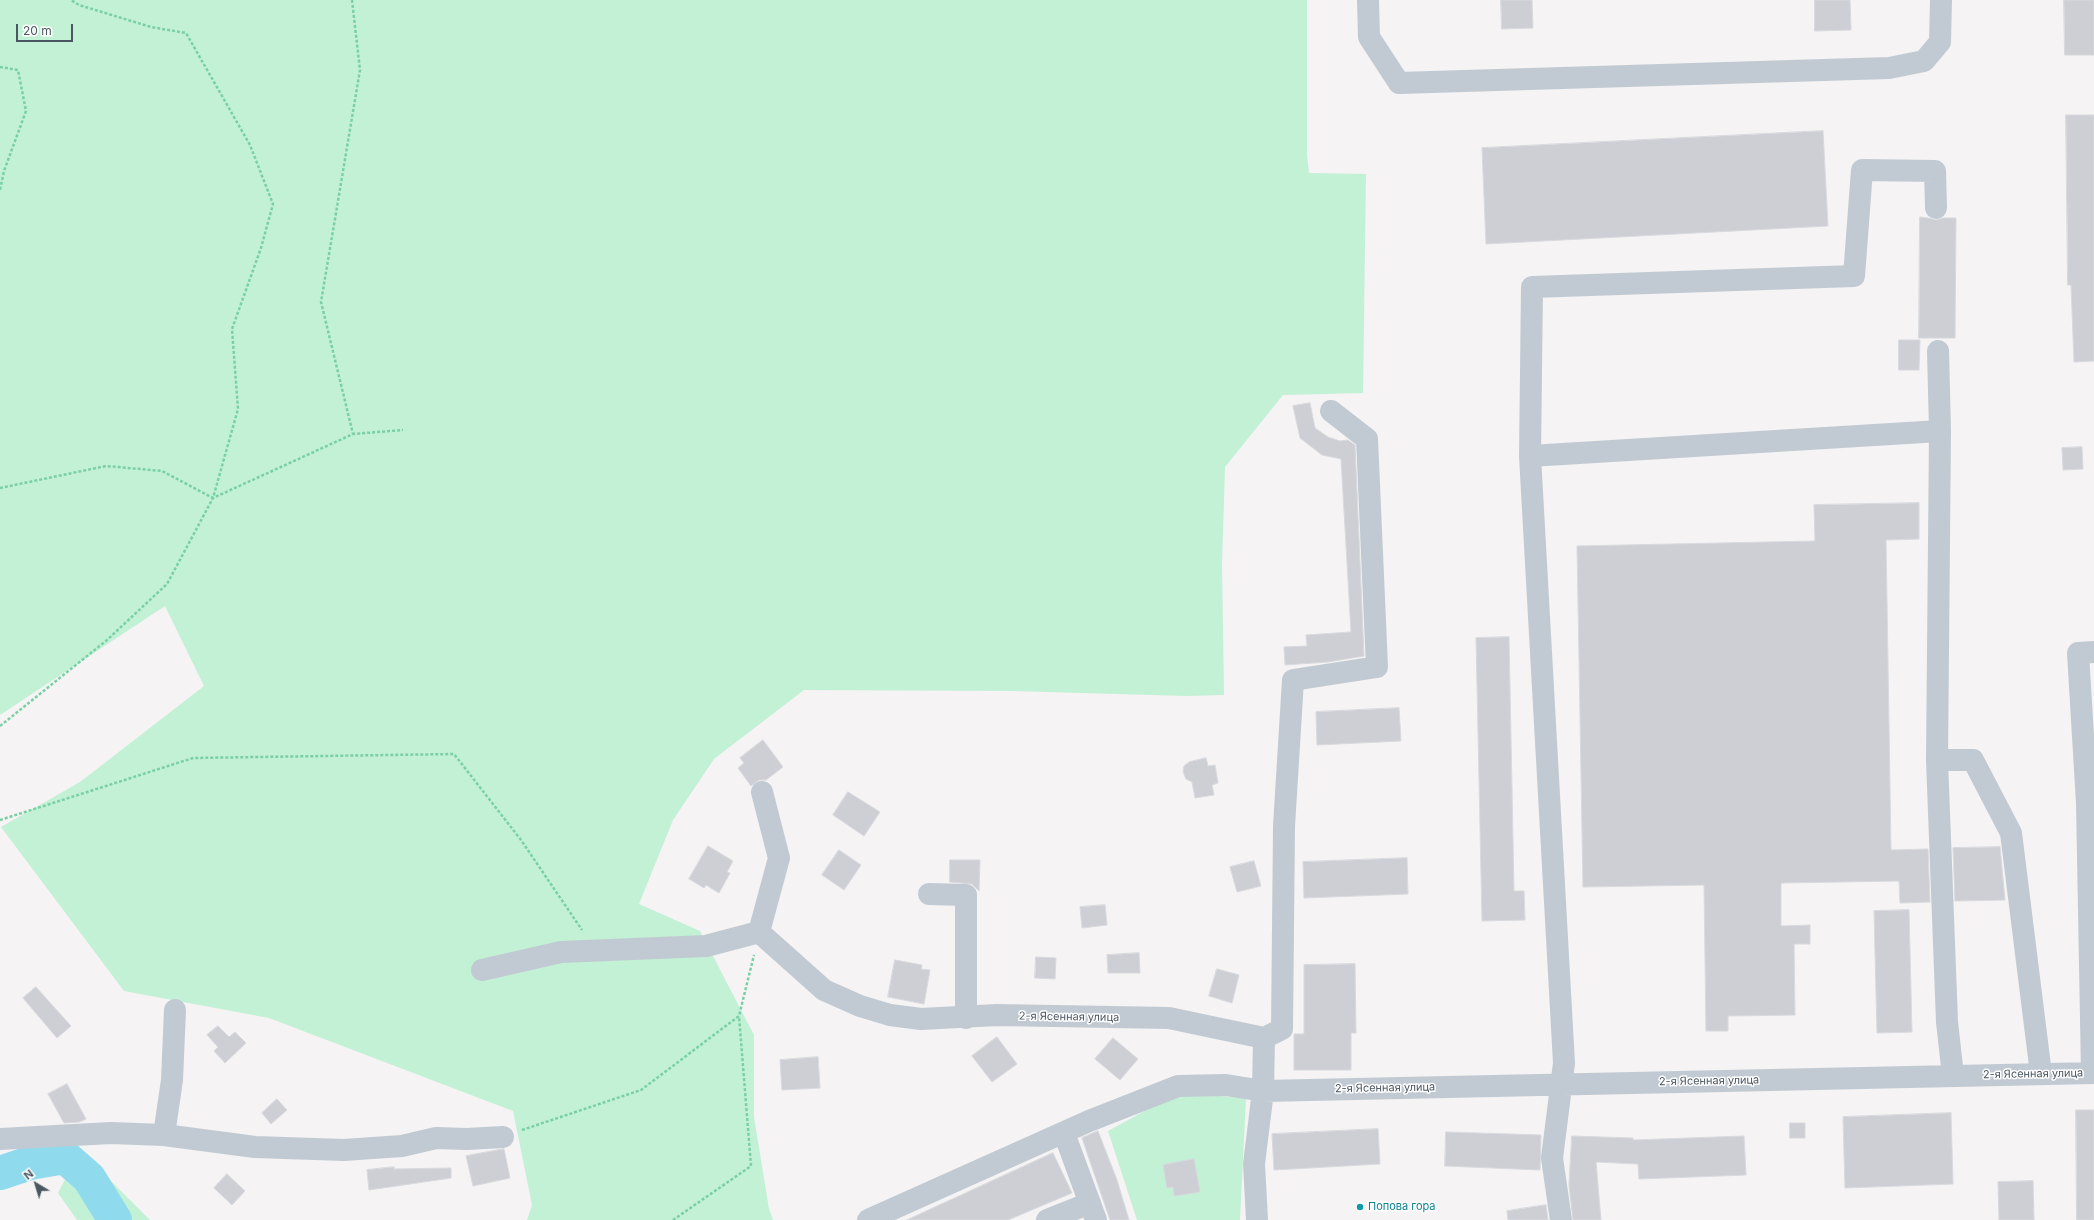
<!DOCTYPE html>
<html>
<head>
<meta charset="utf-8">
<style>
	body { margin:0 }
	#map { position:relative; width:2094px; height:1220px; overflow:hidden; background:#f5f3f3; font-family:Inter,sans-serif }
	canvas { display:block }
	.north { position:absolute; left:16px; top:1164px; width:40px; height:40px; -webkit-text-stroke:3px #fff; paint-order:stroke; rotate:322deg; font-size:11px; font-weight:700; line-height:16px; text-align:center; color:#4a5661 }
	.north::after { content:''; display:block; margin:auto; width:14px; height:18px; background:#4a5661; clip-path:polygon(50% 0,100% 100%,50% 72%,0 100%) }
	.scale { position:absolute; left:16px; top:24px; width:57px; height:18px; box-sizing:border-box; border:2px solid #4a5661; border-top:0; padding-left:5px; font-size:12px; line-height:14px; white-space:nowrap; color:#4a5661; -webkit-text-stroke:3px #fff; paint-order:stroke }
</style>
</head>
<body>
<div id="map">
<canvas width="2094" height="1220"></canvas>
<div class="north">N</div>
<div class="scale">20 m</div>
</div>
<script>
const c = document.querySelector('canvas').getContext('2d');
c.lineJoin = 'round';
function paint(path, color) {
  c.fillStyle = color;
  c.fill(path, 'evenodd');
}
function trace(path, color, width, dash) {
  c.strokeStyle = color;
  c.lineWidth = width;
  c.lineCap = dash ? 'butt' : 'round';
  c.setLineDash(dash || []);
  c.stroke(path);
}
function write(font, color, halo, rows, align = 'center') {
  c.font = font + ' Inter,sans-serif';
  c.lineWidth = 3;
  c.setLineDash([]);
  c.textBaseline = 'middle';
  c.strokeStyle = halo;
  c.fillStyle = color;
  for (const [text, x, y, turn = 0] of rows) {
    c.save();
    c.translate(x, y);
    c.rotate((+turn || 0) * Math.PI / 180);
    c.textAlign = isNaN(turn) ? turn : align;
    if (halo) c.strokeText(text, 0, 0);
    c.fillText(text, 0, 0);
    c.restore();
  }
}
paint(new Path2D(`
	M0,0H1307V155L1309,173L1366,174L1363,393L1283,395L1225,467L1222,563L1224,695L1186,696L1012,691L804,690L714,759L673,820L639,904L700,931L754,1035V1117L769,1209L773,1220H527L532,1205L513,1111L269,1018L124,991L1,827L80,782L204,686L165,606L0,715Z
	M1177,1093L1246,1098L1240,1220H1137L1108,1131Z
	M80,1150L150,1220H77L58,1193Z`), '#c3f1d5');
trace(new Path2D(`
	M0,1173L30,1163L65,1157L89,1178L115,1220`), '#90daee', 34);
const building = new Path2D(`
	M1501,0H1532L1533,28L1502,29Z
	M1815,0H1850L1851,30L1815,31Z
	M2064,0H2094V55H2065Z
	M2066,115H2094V361L2074,362L2071,285H2068Z
	M1823,131L1828,226L1486,244L1482,148Z
	M1920,217L1928,218L1936,220L1944,218H1956L1955,338H1919Z
	M1899,340H1920L1919,370H1899Z
	M1310,403L1315,428L1328,437L1340,441L1348,440L1355,445L1364,656L1328,662L1285,665L1284,647L1307,646L1306,635L1351,632L1341,459L1322,455L1300,438L1293,406Z
	M2082,447L2083,469L2063,470L2062,448Z
	M1919,503V539L1886,540L1891,850L1928,849L1930,902L1900,903L1899,881L1781,883V926L1810,925V944H1794L1795,1015L1728,1016V1031H1706L1704,885L1583,887L1577,546L1815,541L1814,505Z
	M1509,637L1514,891H1524L1525,920L1482,921L1476,638Z
	M1399,708L1401,741L1317,745L1316,712Z
	M763,740L783,767L766,780H759L751,786L738,768L744,763L740,758Z
	M1206,758L1208,766L1215,765L1218,783L1212,785L1214,795L1195,798L1192,782L1186,779L1183,772L1184,766L1189,762Z
	M848,792L880,812L864,836L833,815Z
	M708,846L733,861L727,872L730,873L719,893L706,885L704,888L689,879Z
	M2000,847L2005,900L1955,901L1953,848Z
	M839,850L861,865L844,890L822,875Z
	M1407,858L1408,894L1304,898L1303,862Z
	M950,860H980L979,891L972,884L950,882Z
	M1254,861L1261,886L1237,892L1230,867Z
	M1105,905L1107,925L1082,928L1080,907Z
	M1909,910L1912,1032L1877,1033L1874,911Z
	M1139,953L1140,973H1108L1107,955Z
	M1036,957L1056,958L1055,979L1035,978Z
	M895,960L922,965L921,969L930,970L924,1004L888,997Z
	M1355,964L1356,1033H1351V1070H1294V1034H1304V965Z
	M1217,969L1239,975L1232,1003L1209,996Z
	M36,987L71,1026L57,1038L23,998Z
	M218,1026L229,1037L235,1032L246,1043L225,1063L214,1051L218,1047L207,1035Z
	M997,1037L1017,1064L992,1082L972,1056Z
	M1113,1038L1138,1059L1120,1080L1095,1059Z
	M818,1057L820,1088L782,1090L780,1060Z
	M67,1084L86,1119L79,1122L64,1123L48,1094Z
	M277,1099L287,1110L271,1124L262,1113Z
	M2076,1110H2094V1220H2077Z
	M1951,1113L1953,1184L1845,1188L1843,1117Z
	M1790,1123H1805V1138H1790Z
	M1378,1129L1380,1164L1274,1170L1272,1134Z
	M1098,1131L1117,1180L1129,1220H1110L1082,1138Z
	M1446,1132L1541,1135L1540,1170L1445,1166Z
	M1572,1136L1633,1138V1140L1744,1136L1746,1175L1639,1179L1638,1164L1596,1162L1601,1220H1573L1569,1185Z
	M504,1149L510,1178L473,1186L466,1156Z
	M1053,1153L1072,1193L1008,1220H907Z
	M1194,1159L1200,1192L1174,1196L1173,1187L1167,1188L1163,1165Z
	M394,1167V1169L451,1168V1178L369,1190L367,1170Z
	M227,1174L245,1191L232,1205L214,1188Z
	M2033,1181L2034,1220H1999L1998,1182Z
	M1546,1205L1548,1220H1508L1507,1211Z`);
paint(building, '#cdcfd5');
trace(building, '#d7d9de', 1);
trace(new Path2D(`
	M352,0L360,70L321,302L353,434
	M0,67L18,70L26,111L4,171L0,190
	M0,488L106,466L162,471L213,498L238,409L232,329L261,248L273,204L250,145L186,33L151,27L79,5L71,0
	M0,726L107,640L167,584L213,498L353,434L403,430
	M0,820L193,758L454,754L521,840L582,930
	M522,1130L641,1090L739,1016L754,955
	M673,1220L751,1166L739,1016`), '#7ad0a6', 2.5, [3, 2]);
trace(new Path2D(`
	M1368,0L1369,37L1399,83L1889,68L1924,61L1940,42L1941,0
	M1938,351L1940,431L1937,760L1947,1022L1953,1076
	M1530,456L1940,431
	M1937,760H1973L2011,833L2041,1074
	M929,894L966,895V1018
	M759,932L824,990L860,1006L890,1015L921,1019L997,1015L1169,1018L1264,1038
	M482,970L561,952L706,946L759,932L779,858L762,792
	M1264,1038L1282,1029L1284,826L1293,680L1377,667L1367,439L1331,411
	M2092,1073L2087,803L2078,653L2094,652
	M1064,1133L1096,1220
	M164,1135L172,1080L175,1010
	M0,1139L111,1133L164,1135L255,1147L344,1150L402,1146L436,1138L467,1139L503,1137
	M868,1220L1089,1121L1178,1086L1226,1085L1263,1091L2094,1073
	M1047,1220L1090,1203
	M1257,1220L1254,1164L1263,1091L1264,1038
	M1561,1220L1552,1158L1564,1063L1530,456L1532,287L1854,276L1862,170L1935,171L1936,208`), '#c1cad2', 22);
for (const [x, y, r, color] of [
	[1360,1207,4,"#0f9aa8"]
]) {
  const dot = new Path2D();
  dot.arc(x, y, r, 0, 2 * Math.PI);
  c.fillStyle = color;
  c.fill(dot);
  trace(dot, '#fff', 1.5);
}
write('11px', '#4a5661', '#fff', [
	["2-я Ясенная улица",1069,1017,1],
	["2-я Ясенная улица",2033,1074,-1],
	["2-я Ясенная улица",1709,1081,-1],
	["2-я Ясенная улица",1385,1088,-1]
]);
write('11px', '#0d838f', '#fff', [
	["Попова гора",1368,1207]
], 'left');
</script>
</body>
</html>
